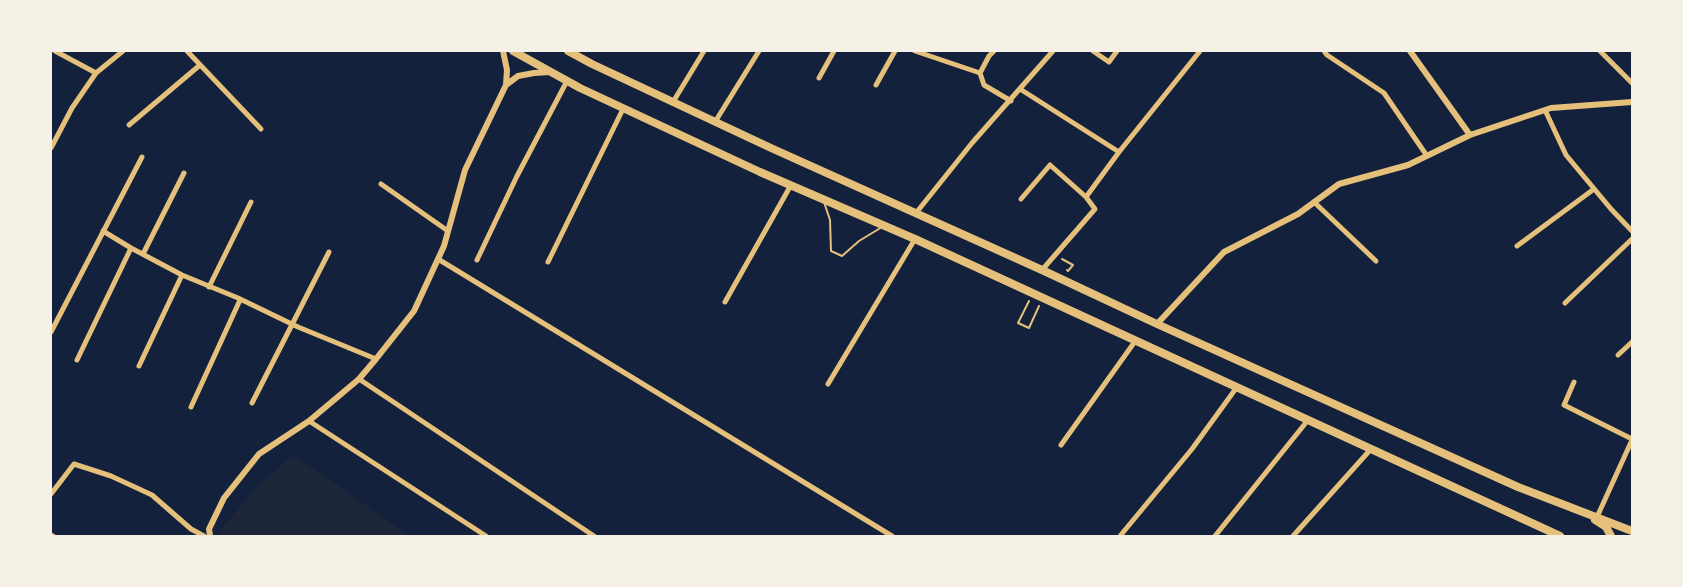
<!DOCTYPE html>
<html>
<head>
<meta charset="utf-8">
<style>
	body { margin:0 }
	#map { position:relative; width:1683px; height:587px; overflow:hidden; background:#14213d; font-family:"Noto Serif",serif }
	canvas { display:block }
	.frame { position:absolute; inset:0; border:52px solid #f6f1e7; pointer-events:none }
</style>
</head>
<body>
<div id="map">
<canvas width="1683" height="587"></canvas>
<div class="frame"></div>
</div>
<script>
const c = document.querySelector('canvas').getContext('2d');
c.lineJoin = 'round';
function paint(path, color) {
  c.fillStyle = color;
  c.fill(path, 'evenodd');
}
function trace(path, color, width, dash) {
  c.strokeStyle = color;
  c.lineWidth = width;
  c.lineCap = dash ? 'butt' : 'round';
  c.setLineDash(dash || []);
  c.stroke(path);
}
paint(new Path2D(`
	M292,456L325,476L409,536H219V532L258,485Z`), '#1d2539');
trace(new Path2D(`
	M1062,259L1073,265L1068,271L1067,270
	M1029,301L1018,323L1029,328L1039,306`), '#e5c07b', 2);
trace(new Path2D(`
	M824,202L830,220L831,251L842,256L859,241L882,227`), '#e5c07b', 2);
trace(new Path2D(`
	M55,51L96,73
	M187,51L261,129
	M915,51L980,73L984,85L1011,101
	M1093,51L1109,62L1117,51
	M1324,51L1327,55L1384,93L1427,156
	M1600,51L1632,83
	M980,73L989,56L994,51
	M819,78L834,51
	M876,85L895,51
	M1020,89L1119,152
	M673,102L704,51
	M1545,110L1566,155L1611,209L1632,231
	M715,122L759,51
	M129,125L200,65
	M51,148L72,108L96,73L123,51
	M381,184L448,231
	M1021,199L1050,165L1086,197
	M1314,202L1376,261
	M916,213L972,143L1053,51
	M103,231L131,248L182,275L238,298L298,327L376,359
	M1517,246L1594,189
	M143,254L184,173
	M438,259L892,536
	M477,260L517,176L567,81
	M548,262L623,109
	M1042,270L1095,209L1086,197L1119,152L1200,51
	M209,287L251,202
	M725,302L791,185
	M1565,303L1632,239
	M51,332L142,157
	M1618,355L1632,342
	M77,360L131,248
	M139,366L182,275
	M359,379L594,536
	M1574,382L1564,405L1632,439
	M828,384L915,239
	M252,403L329,252
	M191,407L240,300
	M309,421L486,536
	M1061,445L1136,340
	M51,494L74,464L111,476L152,495L191,529L204,536
	M1597,517L1632,440
	M51,535L53,536
	M1120,536L1192,449L1237,387
	M1215,536L1308,420
	M1293,536L1371,449`), '#e5c07b', 5);
trace(new Path2D(`
	M1410,51L1470,135
	M506,85L518,76L534,73L550,72
	M1157,324L1224,252L1298,214L1339,184L1408,165L1470,135L1551,108L1632,102
	M210,536L209,529L224,498L259,454L309,421L359,379L376,359L414,311L444,246L465,170L506,85L507,70L503,51`), '#e5c07b', 6);
trace(new Path2D(`
	M513,51L580,88L760,172L915,239L1560,536
	M568,51L592,64L771,148L1042,270L1157,324L1518,487L1632,531
	M1595,520L1606,527L1611,536`), '#e5c07b', 8);
</script>
</body>
</html>
